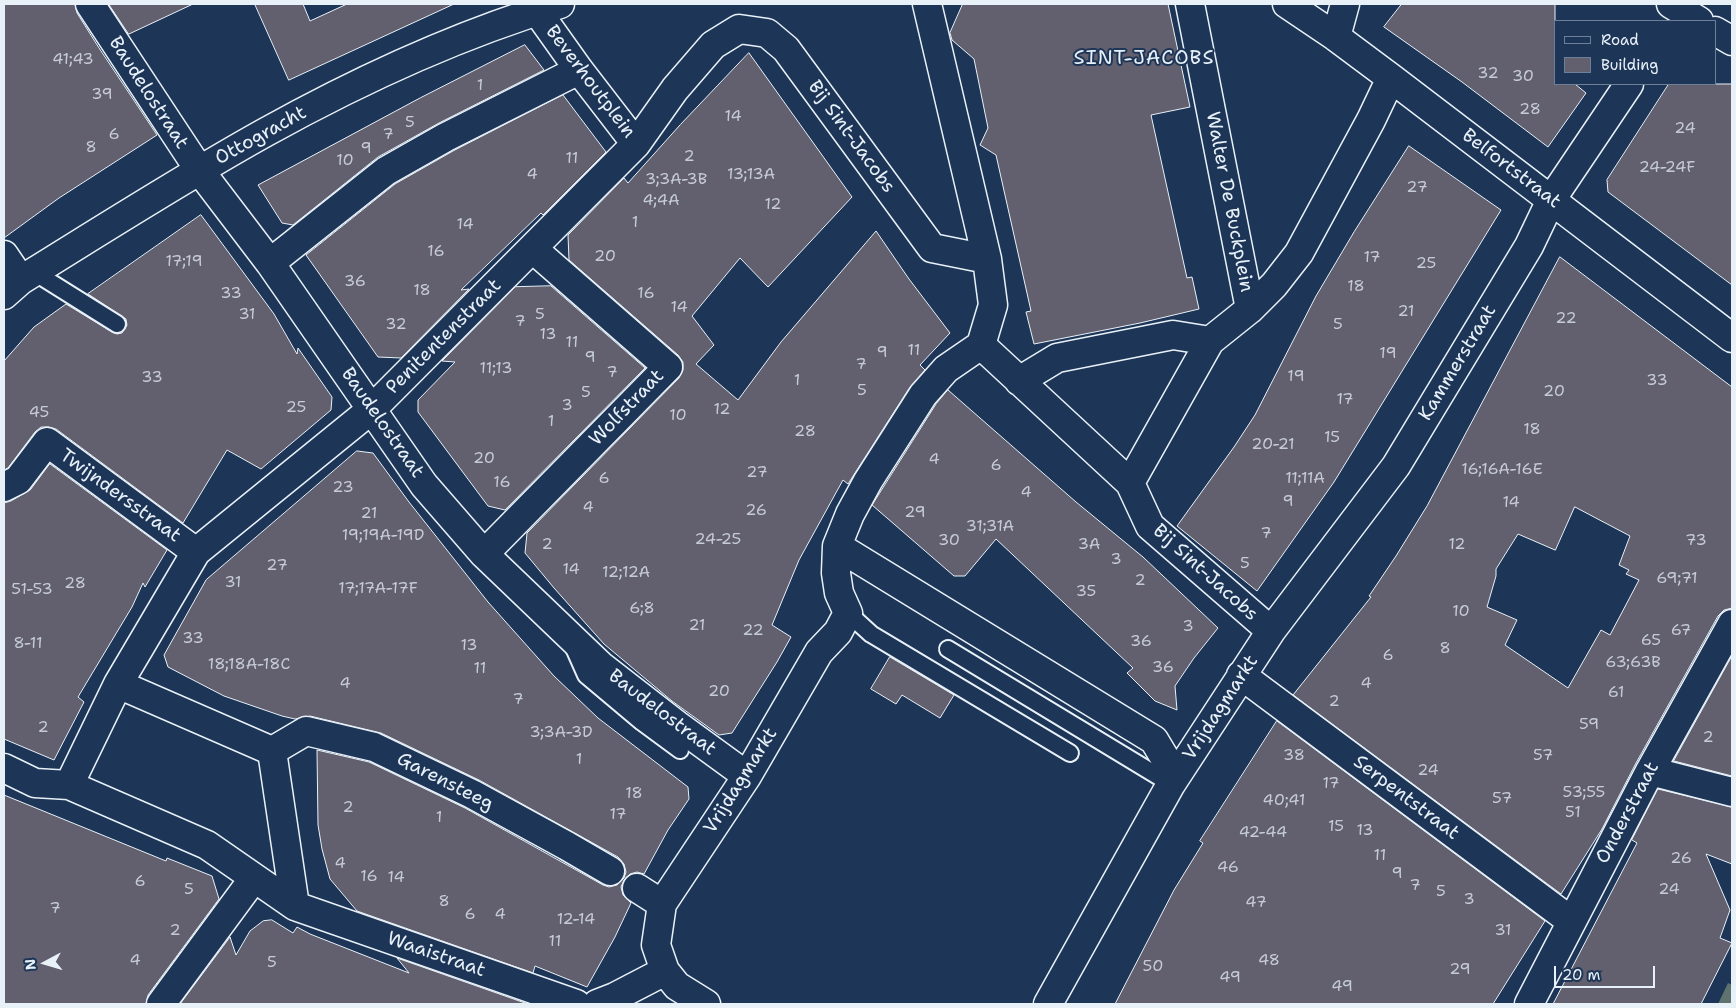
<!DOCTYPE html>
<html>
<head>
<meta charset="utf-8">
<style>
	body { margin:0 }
	#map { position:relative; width:1736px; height:1008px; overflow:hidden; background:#1d3557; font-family:"Shantell Sans",sans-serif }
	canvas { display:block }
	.frame { position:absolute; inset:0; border:5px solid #e8f1f8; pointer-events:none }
	.legend { position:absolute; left:1554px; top:20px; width:162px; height:65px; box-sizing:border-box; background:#1d3557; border:1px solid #6e8097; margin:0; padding:6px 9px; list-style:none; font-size:15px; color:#e8f1f8 }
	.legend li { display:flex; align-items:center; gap:10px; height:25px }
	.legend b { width:25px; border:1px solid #6e8097 }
	.north { position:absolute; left:20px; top:938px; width:50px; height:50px; -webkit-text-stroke:4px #1d3557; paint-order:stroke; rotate:264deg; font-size:14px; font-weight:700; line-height:20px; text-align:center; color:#e8f1f8 }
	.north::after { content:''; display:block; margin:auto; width:18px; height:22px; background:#e8f1f8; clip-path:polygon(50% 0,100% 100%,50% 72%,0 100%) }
	.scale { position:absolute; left:1554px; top:966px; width:101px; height:22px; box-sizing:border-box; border:2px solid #e8f1f8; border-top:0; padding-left:6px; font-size:15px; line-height:18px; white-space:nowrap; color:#e8f1f8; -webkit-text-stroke:4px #1d3557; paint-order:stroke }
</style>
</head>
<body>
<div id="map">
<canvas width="1736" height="1008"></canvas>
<div class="frame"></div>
<ul class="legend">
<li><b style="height:6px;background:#1d3557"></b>Road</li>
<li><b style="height:14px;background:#625f6e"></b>Building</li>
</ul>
<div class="north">N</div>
<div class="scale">20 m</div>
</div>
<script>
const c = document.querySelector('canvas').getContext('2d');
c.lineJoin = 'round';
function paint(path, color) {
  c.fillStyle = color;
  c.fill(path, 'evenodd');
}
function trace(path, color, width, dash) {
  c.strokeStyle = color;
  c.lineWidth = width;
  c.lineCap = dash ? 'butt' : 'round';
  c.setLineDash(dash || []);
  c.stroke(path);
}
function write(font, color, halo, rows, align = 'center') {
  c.font = font + ' "Shantell Sans",sans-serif';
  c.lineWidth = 4;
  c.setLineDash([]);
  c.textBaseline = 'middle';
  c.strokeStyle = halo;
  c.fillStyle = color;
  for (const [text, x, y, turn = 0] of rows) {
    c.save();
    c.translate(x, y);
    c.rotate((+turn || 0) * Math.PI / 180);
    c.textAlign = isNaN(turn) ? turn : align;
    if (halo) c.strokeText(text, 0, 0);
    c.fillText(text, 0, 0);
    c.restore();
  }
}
paint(new Path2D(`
	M1728,983L1732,985V1004H1718Z`), '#5f736e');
const building = new Path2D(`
	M4,4H75L77,13L99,48L157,135L59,198L4,238Z
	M109,4H193L129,34Z
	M255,4H303L310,21L347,4H454L289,80Z
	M963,4H1168L1190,107L1151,115L1187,278L1192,277L1199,309L1140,323L1034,344L1026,312L1031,311L996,155L980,145L988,128L974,59L952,40L950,33Z
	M1402,4H1555V84H1575L1586,93L1548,147L1462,82L1384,27Z
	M525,45L544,70L439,123L378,157L293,225L282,223L258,185L420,98Z
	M749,53L852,197L768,287L740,258L692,316L714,345L696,364L738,400L781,342L876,231L909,279L950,333L920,365L925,370L910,387L848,484L843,480L799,560L772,625L791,637L777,662L732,733L719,735L672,701L604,644L554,588L525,553L527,533L679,378L683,370V362L678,355L569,260L568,235L624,178L628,183L680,125Z
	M1669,84H1732V285L1608,192L1607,180Z
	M563,95L606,152L543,215L541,213L461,290L469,289L401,358L378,357L306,255L395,184L453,151Z
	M1409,146L1501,210L1334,482L1257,591L1177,526L1234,447L1255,415L1316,296L1354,232Z
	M201,215L274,314L297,354L298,348L332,397L331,410L261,469L227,450L183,523L56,429L49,427H41L35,432L8,468L4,470V361L34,327L66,304L112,332L117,334L122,333L127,325L126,319L88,294Z
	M1560,257L1732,387V608L1724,610L1718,616L1636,763L1602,829L1561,894L1293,695L1371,597L1369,596L1396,556L1427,506ZM1575,507L1630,536L1619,565L1629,570L1626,574L1639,580L1610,635L1601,630L1568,688L1505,645L1517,620L1487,607L1496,576V569L1518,534L1555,550Z
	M551,286L645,368L505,510L488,506L418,412V400L455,362L442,361L515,287Z
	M948,390L1076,502L1143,557L1218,628L1194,658L1175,686L1177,710L1155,701L1127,673L1133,668L996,539L965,576H954L872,505L936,404Z
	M357,451L373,453L409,502L488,602L554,676L598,718L688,787L689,799L668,830L644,874L637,872L630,874L624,880L621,887L623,895L631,903L615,937L587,987L535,966L533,973L357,911L330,879L322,849L318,825L317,750L369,762L465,808L603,885L609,887L617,885L624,878L626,872L624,864L618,857L479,780L381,733L310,716L295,719L282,716L224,696L168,667L164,655L206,580Z
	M50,464L167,550L145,587L143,583L132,607L78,697L84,702L54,760L4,739V503L11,501L30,490Z
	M1732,656V776L1674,761Z
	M890,657L954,695L940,718L902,695L896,704L871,689Z
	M1277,721L1545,921L1493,1004H1115L1174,890L1203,843L1200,841Z
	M1658,789L1732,807V864L1706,854L1730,910L1720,938L1732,943L1701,1004H1553L1637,843L1632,840Z
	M4,795L166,861L167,858L212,876L219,899L148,995L146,1004H4Z
	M272,920L293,933L297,927L310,934L409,973L397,958L525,1003L524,1004H180L230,937L236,955L250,931L263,921Z`);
paint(building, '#625f6e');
trace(building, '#e8f1f8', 1);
const lane = new Path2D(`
	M34,272L117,324
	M848,613L871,634L1070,753
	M574,648L586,675L642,722L680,750
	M948,649L1171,784`);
const street = new Path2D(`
	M90,4L200,171L270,263L424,485L484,554L601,666L677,725L747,776
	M927,4L987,259L993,305L981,345
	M1190,4L1250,309
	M1287,4L1336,37L1391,78L1732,338
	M1671,4L1699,21
	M537,11L579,70L636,144
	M1715,31L1732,41
	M1336,37L1345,4
	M4,255L21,280
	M270,263L386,171L446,137L579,70
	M4,295L21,280C102,230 183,178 266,132C358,81 460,34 560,4
	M981,345L1130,483L1150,526L1271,631
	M1019,381L1057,358L1173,335L1210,341
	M1130,483L1210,341L1250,309L1274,285L1299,253L1371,120L1391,78
	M4,487L18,480L47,442L196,552
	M837,546L1154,740L1169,765L1171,784
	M484,554L668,367L533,249
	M1241,675L1571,921
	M118,684L196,552L372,409L636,144L675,89L713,45L739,29L767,33L786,49L932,248L987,259
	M272,751L306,731L374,747L472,794L567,846L610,871
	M4,768L35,783L69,785L207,845L295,906L576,1004
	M1650,771L1732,792
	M69,785L118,684L272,751L295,906
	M637,888L662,904
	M161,1004L254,878
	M597,1004L615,997L665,971
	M706,1004L677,986L665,971L656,945L662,904L747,776L819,652L838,632L848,613L839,593L836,573L837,546L850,514L868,481L923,395L946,369L981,345
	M1048,1004L1171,784L1271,631L1396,466L1529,246L1551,200L1629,84
	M1529,1004L1650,771L1732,624`);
trace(lane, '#e8f1f8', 20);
trace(street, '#e8f1f8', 31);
trace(lane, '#1d3557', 16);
trace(street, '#1d3557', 28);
write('16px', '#c6ccd6', null, [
	["41;43",73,60],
	["32",1488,74],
	["30",1523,77],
	["1",480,86],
	["39",102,95],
	["28",1530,110],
	["14",733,117],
	["5",410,123],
	["24",1685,129],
	["6",114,135],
	["7",388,135],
	["8",91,148],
	["9",366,149],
	["2",689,157],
	["11",572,159],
	["10",345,161],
	["24-24F",1667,168],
	["4",532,175],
	["13;13A",751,175],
	["3;3A-3B",676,180],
	["27",1417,188],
	["4;4A",661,201],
	["12",773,205],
	["1",635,223],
	["14",465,225],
	["16",436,252],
	["20",605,257],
	["17",1372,258],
	["17;19",184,262],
	["25",1426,264],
	["36",355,282],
	["18",1356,287],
	["18",422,291],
	["33",231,294],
	["16",646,294],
	["14",679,308],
	["21",1406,312],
	["31",247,315],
	["5",540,315],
	["22",1566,319],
	["7",520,322],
	["32",396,325],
	["5",1338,325],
	["13",548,335],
	["11",572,343],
	["11",914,351],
	["9",882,353],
	["19",1388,354],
	["9",590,358],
	["7",861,365],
	["11;13",496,369],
	["7",612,373],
	["19",1296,377],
	["33",152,378],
	["1",797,381],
	["33",1657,381],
	["5",862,391],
	["20",1554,392],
	["5",586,393],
	["17",1345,400],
	["3",567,406],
	["25",296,408],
	["12",722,410],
	["45",39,413],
	["10",678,416],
	["1",551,422],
	["18",1532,430],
	["28",805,432],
	["15",1332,438],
	["20-21",1273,445],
	["20",484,459],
	["4",934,460],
	["6",996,466],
	["16;16A-16E",1502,470],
	["27",757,473],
	["6",604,479],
	["11;11A",1305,479],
	["16",502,483],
	["23",343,488],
	["4",1026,493],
	["9",1288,502],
	["14",1511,503],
	["4",588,508],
	["26",756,511],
	["29",915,513],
	["21",369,514],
	["31;31A",990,527],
	["7",1266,534],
	["19;19A-19D",383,536],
	["24-25",718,540],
	["30",949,541],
	["73",1696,541],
	["2",547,545],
	["3A",1089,545],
	["12",1457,545],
	["3",1116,560],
	["5",1245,564],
	["27",277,566],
	["14",571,570],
	["12;12A",626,573],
	["69;71",1677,579],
	["2",1140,581],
	["31",233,583],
	["28",75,584],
	["17;17A-17F",378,589],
	["51-53",32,590],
	["35",1086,592],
	["6;8",642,609],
	["10",1461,612],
	["21",697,626],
	["3",1188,627],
	["22",753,631],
	["67",1681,631],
	["33",193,639],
	["65",1651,641],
	["36",1141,642],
	["8-11",28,644],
	["13",469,646],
	["8",1445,649],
	["6",1388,656],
	["63;63B",1633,663],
	["18;18A-18C",249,665],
	["36",1163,668],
	["11",480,669],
	["4",345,684],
	["4",1366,684],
	["20",719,692],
	["61",1616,693],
	["7",518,700],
	["2",1334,702],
	["59",1589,725],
	["2",43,728],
	["3;3A-3D",561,733],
	["2",1708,738],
	["38",1294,756],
	["57",1543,756],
	["1",579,760],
	["24",1428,771],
	["17",1331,784],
	["53;55",1584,793],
	["18",634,794],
	["57",1502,799],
	["40;41",1284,801],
	["2",348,808],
	["51",1573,813],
	["17",618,815],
	["1",439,818],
	["15",1336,827],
	["13",1365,831],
	["42-44",1263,833],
	["11",1380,856],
	["26",1681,859],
	["4",340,864],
	["46",1228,868],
	["9",1397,874],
	["16",369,877],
	["14",396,878],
	["6",140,882],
	["7",1415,886],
	["5",189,890],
	["24",1669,890],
	["5",1441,892],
	["3",1469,900],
	["8",444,902],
	["47",1256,903],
	["7",55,909],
	["6",470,915],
	["4",500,915],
	["12-14",576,920],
	["2",175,931],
	["31",1503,931],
	["11",555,942],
	["4",135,961],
	["48",1269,961],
	["5",272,963],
	["50",1153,967],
	["29",1460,970],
	["49",1230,978],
	["49",1342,987]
]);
write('19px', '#e8f1f8', '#1d3557', [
	["Beverhoutplein",590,82,53],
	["Baudelostraat",148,93,57],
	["Ottogracht",261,136,-29],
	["Bij Sint-Jacobs",851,137,54],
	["Belfortstraat",1511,169,37],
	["Walter De Buckplein",1229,202,79],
	["Penitentenstraat",444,337,-45],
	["Kammerstraat",1458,363,-59],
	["Wolfstraat",627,408,-46],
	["Baudelostraat",382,423,55],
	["Twijndersstraat",120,496,36],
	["Bij Sint-Jacobs",1205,573,42],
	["Vrijdagmarkt",1221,708,-57],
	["Baudelostraat",662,713,37],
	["Vrijdagmarkt",741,781,-58],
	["Garensteeg",445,782,27],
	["Serpentstraat",1406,798,37],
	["Onderstraat",1628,813,-62],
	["Waaistraat",436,955,19]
]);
c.letterSpacing = '1px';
write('20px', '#e8f1f8', '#1d3557', [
	["SINT-JACOBS",1144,59]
]);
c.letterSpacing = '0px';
</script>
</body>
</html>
